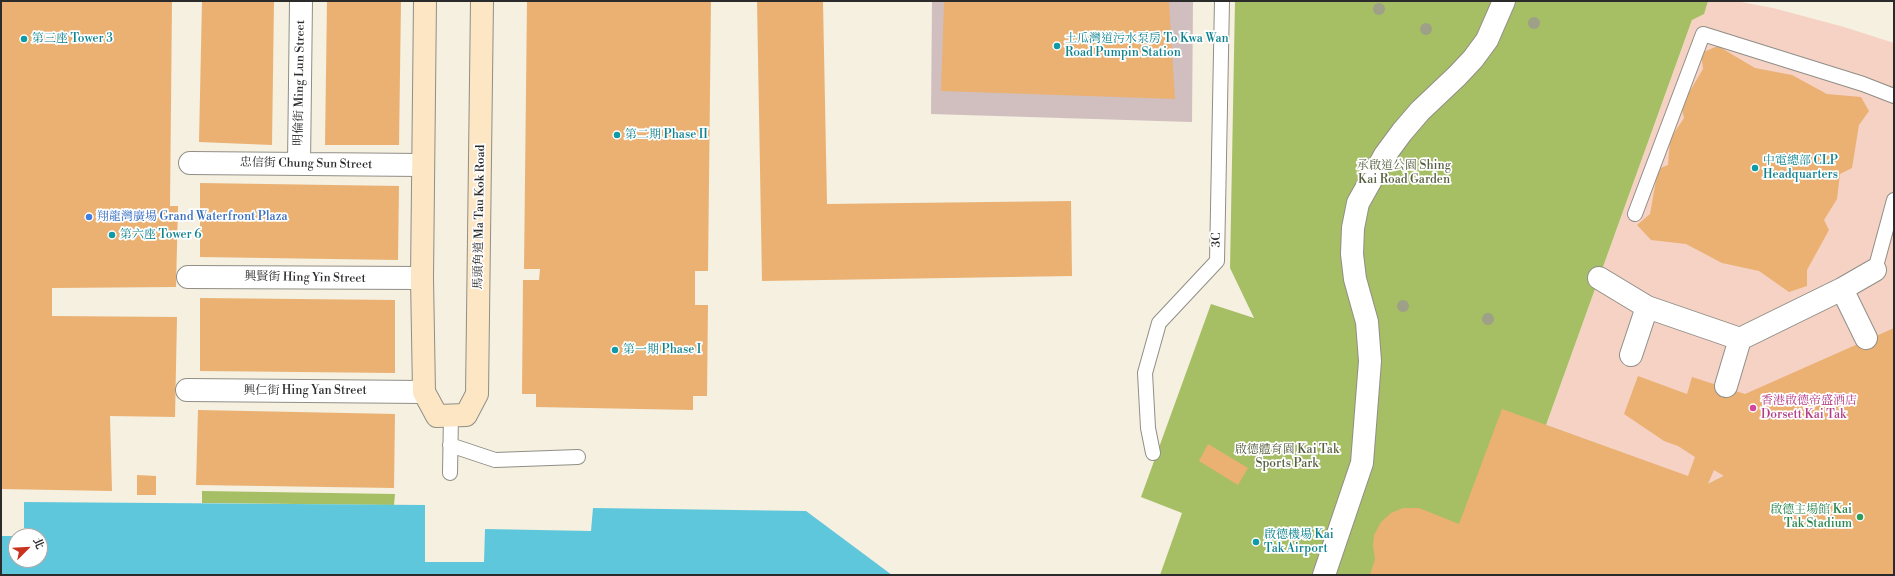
<!DOCTYPE html>
<html>
<head>
<meta charset="utf-8">
<style>
	body { margin:0 }
	#map { position:relative; width:1895px; height:576px; overflow:hidden; background:#f5f0e0; font-family:"Libre Bodoni","Noto Serif TC",serif }
	canvas { display:block }
	.frame { position:absolute; inset:0; border:2px solid #2b2b2b; pointer-events:none }
	.north { position:absolute; left:8px; top:528px; width:40px; height:40px; box-sizing:border-box; background:#fff; border:1px solid #aaa; border-radius:50%; rotate:66deg; font-size:11px; font-weight:700; line-height:16px; text-align:center; color:#2b2b2b }
	.north::after { content:''; display:block; margin:auto; width:14px; height:18px; background:#c8321e; clip-path:polygon(50% 0,100% 100%,50% 72%,0 100%) }
</style>
</head>
<body>
<div id="map">
<canvas width="1895" height="576"></canvas>
<div class="frame"></div>
<div class="north">北</div>
</div>
<script>
const c = document.querySelector('canvas').getContext('2d');
c.lineJoin = 'round';
function paint(path, color) {
  c.fillStyle = color;
  c.fill(path, 'evenodd');
}
function trace(path, color, width, dash) {
  c.strokeStyle = color;
  c.lineWidth = width;
  c.lineCap = dash ? 'butt' : 'round';
  c.setLineDash(dash || []);
  c.stroke(path);
}
function write(font, color, halo, rows, align = 'center') {
  c.font = font + ' "Libre Bodoni","Noto Serif TC",serif';
  c.lineWidth = 3.5;
  c.setLineDash([]);
  c.textBaseline = 'middle';
  c.strokeStyle = halo;
  c.fillStyle = color;
  for (const [text, x, y, turn = 0] of rows) {
    c.save();
    c.translate(x, y);
    c.rotate((+turn || 0) * Math.PI / 180);
    c.textAlign = isNaN(turn) ? turn : align;
    if (halo) c.strokeText(text, 0, 0);
    c.fillText(text, 0, 0);
    c.restore();
  }
}
paint(new Path2D(`
	M1699,1H1736L1773,8L1844,27L1894,43V401L1708,484L1546,425Z`), '#f6d2c5');
paint(new Path2D(`
	M932,1H1193L1192,122L931,114Z`), '#d1bfbf');
paint(new Path2D(`
	M1235,1H1708L1704,14L1692,20L1546,425L1708,484L1724,476L1894,575H1160L1182,513L1141,497L1211,304L1254,318L1230,268Z
	M202,491L395,494L394,505L202,503Z`), '#a6bf65');
paint(new Path2D(`
	M24,502L425,505V562H484L485,529L591,531L593,508L806,511L892,575H1V536H16V560H40V536H30V528H24Z`), '#5fc7dc');
paint(new Path2D(`
	M1,1H172L170,206H178L176,287L52,288V316L177,317L175,417L110,416L112,491L1,489Z
	M202,1H274L272,145L199,142Z
	M327,1H401L399,145H325Z
	M527,1H711L708,271H695V305H708L707,396H693V410L536,407V394H522L523,280H539L540,269H524Z
	M757,1H823L827,204L1071,201L1072,276L762,281Z
	M944,1H1169L1175,99L941,91Z
	M1718,46L1755,68L1792,75L1827,94L1861,97L1869,111L1859,125L1852,168L1840,174L1837,199L1824,220L1829,230L1807,270V286L1789,292L1759,271L1722,263L1686,244L1651,240L1637,225L1650,214L1658,169L1668,165L1670,139L1684,118L1681,106L1703,69L1701,53Z
	M200,183L399,186L398,260L200,257Z
	M200,298L395,300V373L200,371Z
	M1894,328V575H1370L1375,559L1373,546L1374,535L1381,522L1391,513L1403,508H1419L1459,524L1502,409L1688,476L1695,457L1678,446L1664,441L1624,414L1638,376L1687,394L1692,377L1745,394ZM1714,470L1724,476L1708,484Z
	M198,410L395,414L394,488L196,485Z
	M1208,444L1248,468L1238,485L1199,461Z
	M137,475L156,476V495H137Z`), '#eab173');
const lane = new Path2D(`
	M1635,214L1703,34L1863,84L1894,96
	M1875,270L1894,200
	M450,445L495,460L578,457
	M1153,453L1148,428L1145,373L1159,323L1217,261L1222,1
	M450,473L451,415`);
const street = new Path2D(`
	M190,163L423,165
	M299,164L301,1
	M188,277L422,278
	M1599,278L1647,307L1740,339L1842,289L1875,270
	M1842,289L1866,338
	M1631,355L1647,307
	M1726,386L1740,339
	M187,390L424,392
	M1324,575L1362,463L1370,361L1367,322L1355,279L1352,254L1353,228L1358,203L1385,155L1402,132L1420,111L1457,76L1473,59L1487,40L1504,1`);
const secondary = new Path2D(`
	M425,1L422,278L424,392L437,416L466,415L477,394L482,1`);
trace(lane, '#908e86', 16);
trace(street, '#908e86', 24);
trace(secondary, '#908e86', 24);
trace(lane, '#fff', 14);
trace(street, '#fff', 22);
trace(secondary, '#fce6c4', 22);
c.fillStyle = '#9ea087';
for (const [x, y] of [
	[1379,9],
	[1534,23],
	[1426,29],
	[1403,306],
	[1488,319]
]) {
  c.beginPath();
  c.arc(x, y, 6, 0, 2 * Math.PI);
  c.fill();
}
for (const [x, y, r, color] of [
	[24,39,4,"#0f9aa8"],
	[1057,46,4,"#0f9aa8"],
	[617,135,4,"#0f9aa8"],
	[1755,168,4,"#0f9aa8"],
	[89,217,4,"#3f7fe0"],
	[112,235,4,"#0f9aa8"],
	[615,350,4,"#0f9aa8"],
	[1753,408,4,"#d1479c"],
	[1860,517,4,"#2e9e5b"],
	[1256,542,4,"#0f9aa8"]
]) {
  const dot = new Path2D();
  dot.arc(x, y, r, 0, 2 * Math.PI);
  c.fillStyle = color;
  c.fill(dot);
  trace(dot, '#fff', 1.5);
}
write('12px', '#0d838f', '#fff', [
	["第三座 Tower 3",32,39],
	["土瓜灣道污水泵房 To Kwa Wan",1065,39],
	["Road Pumpin Station",1065,53],
	["第二期 Phase II",625,135],
	["中電總部 CLP",1763,161],
	["Headquarters",1763,175],
	["第六座 Tower 6",120,235],
	["第一期 Phase I",623,350],
	["啟德機場 Kai",1264,535],
	["Tak Airport",1264,549]
], 'left');
write('12px', '#2b2b2b', '#fff', [
	["明倫街 Ming Lun Street",300,83,-89],
	["忠信街 Chung Sun Street",306,164,1],
	["馬頭角道 Ma Tau Kok Road",480,217,-89],
	["3C",1217,240,-89],
	["興賢街 Hing Yin Street",305,278,1],
	["興仁街 Hing Yan Street",305,391]
]);
write('12px', '#565f3f', '#fff', [
	["承啟道公園 Shing",1404,166],
	["Kai Road Garden",1404,180],
	["啟德體育園 Kai Tak",1287,450],
	["Sports Park",1287,464]
]);
write('12px', '#366cbe', '#fff', [
	["翔龍灣廣場 Grand Waterfront Plaza",97,217]
], 'left');
write('12px', '#b23c85', '#fff', [
	["香港啟德帝盛酒店",1761,401],
	["Dorsett Kai Tak",1761,415]
], 'left');
write('12px', '#27864d', '#fff', [
	["啟德主場館 Kai",1852,510],
	["Tak Stadium",1852,524]
], 'right');
</script>
</body>
</html>
